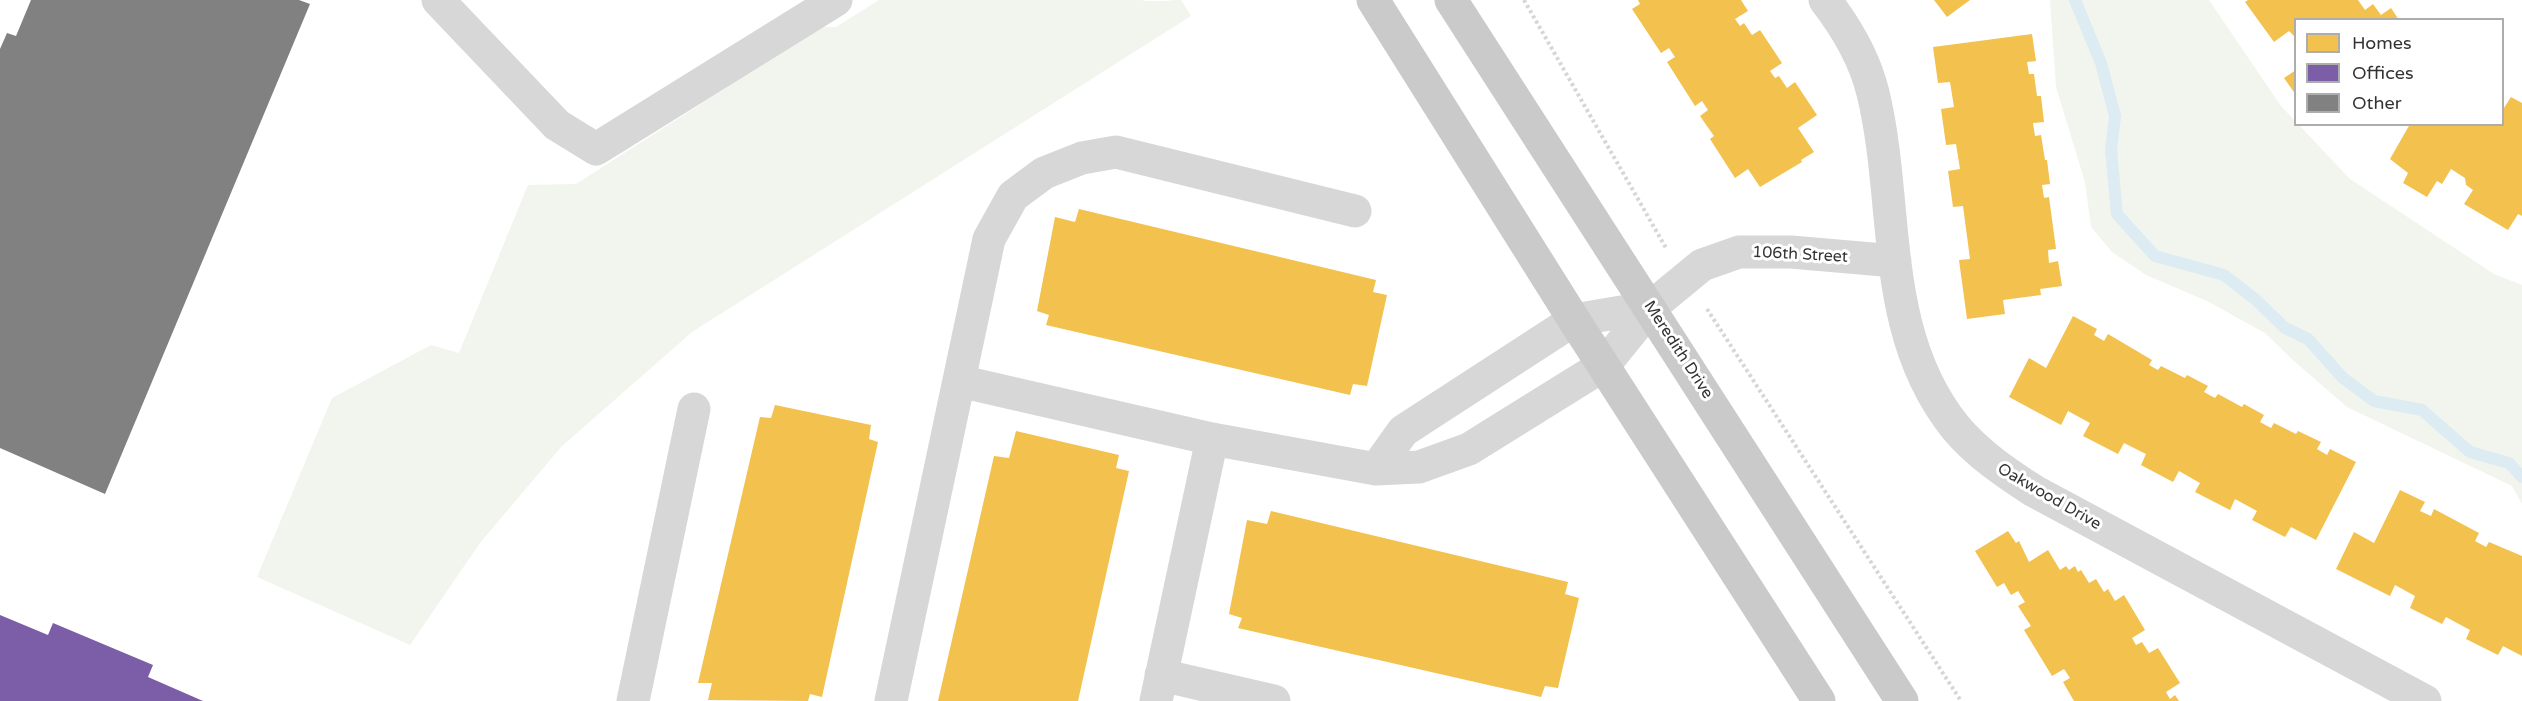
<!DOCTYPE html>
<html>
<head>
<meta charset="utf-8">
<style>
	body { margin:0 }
	#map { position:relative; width:2522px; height:701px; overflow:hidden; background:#fff; font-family:"Varela Round",sans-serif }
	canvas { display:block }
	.legend { position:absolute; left:2294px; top:18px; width:210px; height:108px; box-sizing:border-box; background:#fff; border:2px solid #adadad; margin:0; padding:8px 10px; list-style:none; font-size:18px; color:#333 }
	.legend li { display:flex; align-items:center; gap:12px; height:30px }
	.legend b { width:30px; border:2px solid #adadad }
</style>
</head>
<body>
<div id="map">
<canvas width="2522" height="701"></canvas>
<ul class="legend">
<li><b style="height:16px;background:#f2c14e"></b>Homes</li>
<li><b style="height:16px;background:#7b5ea7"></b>Offices</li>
<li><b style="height:16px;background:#818181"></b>Other</li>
</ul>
</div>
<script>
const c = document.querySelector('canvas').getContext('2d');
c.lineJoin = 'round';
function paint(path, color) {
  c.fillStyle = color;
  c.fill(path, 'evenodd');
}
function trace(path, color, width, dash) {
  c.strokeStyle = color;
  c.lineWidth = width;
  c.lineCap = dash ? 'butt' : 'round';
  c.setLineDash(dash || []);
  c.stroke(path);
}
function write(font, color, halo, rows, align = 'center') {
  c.font = font + ' "Varela Round",sans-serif';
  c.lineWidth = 6;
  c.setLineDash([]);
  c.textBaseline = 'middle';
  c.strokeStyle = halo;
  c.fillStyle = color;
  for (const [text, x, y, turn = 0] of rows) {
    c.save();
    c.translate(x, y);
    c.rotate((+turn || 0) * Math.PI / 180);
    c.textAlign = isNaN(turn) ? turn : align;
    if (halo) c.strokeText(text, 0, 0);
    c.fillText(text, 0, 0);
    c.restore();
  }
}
paint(new Path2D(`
	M879,0H1141C1156,3 1166,0 1181,0L1191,16L692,332L561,447L480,543L410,645L257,577L332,398L431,345L459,353L528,185L576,184L821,27H836Z
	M2050,0H2209L2281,106L2295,121L2296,124L2299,125L2350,179L2494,274L2522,285V504L2512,486L2347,407L2294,361L2265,333L2207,301L2146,275L2112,252L2091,227L2085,182L2056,87Z`), '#f1f5ed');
paint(new Path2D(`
	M1638,0H1741L1748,11L1735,19L1740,26L1744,23L1752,35L1760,30L1782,63L1770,71L1775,78L1779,76L1787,88L1795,82L1817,115L1798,128L1814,152L1801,160L1802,162L1760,187L1748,169L1735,178L1710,139L1714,136L1700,116L1708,110L1702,101L1695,106L1667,62L1675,57L1669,48L1661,53L1632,9L1640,4Z
	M1934,0H1970L1947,17Z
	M2248,0H2358L2365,10L2373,4L2381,15L2391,8L2399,20H2296V38L2289,31L2274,42L2245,2Z
	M2032,34L2036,61L2027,62L2029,74H2034L2037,96H2041L2044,122L2033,123L2035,136L2041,135L2045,160H2047L2050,184L2042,185L2044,198L2049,197L2056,249L2048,250L2049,263L2058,261L2062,286L2040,289L2041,295L2003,300L2005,314L1967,319L1959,260L1970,259L1963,206L1953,207L1948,171L1960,169L1956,144L1946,145L1941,109L1954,107L1950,82L1938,83L1933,47Z
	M2296,70V95L2284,78Z
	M2511,97L2522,103V216L2518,214L2508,230L2464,204L2473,190L2466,185L2465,178L2451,169L2442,184L2437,181L2427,197L2403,183L2408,173L2390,159L2410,124H2502V111Z
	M1079,209L1376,280L1373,292L1387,295L1367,386L1353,384L1350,395L1046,325L1049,315L1037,311L1055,217L1075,222Z
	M2073,316L2097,329L2094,335L2104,341L2108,334L2152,360L2149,365L2158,370L2161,366L2185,378L2187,375L2208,386L2204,392L2215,398L2218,394L2242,407L2244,404L2264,415L2260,422L2271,428L2274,423L2296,434L2298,431L2321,442L2317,449L2327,455L2330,449L2356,462L2316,540L2291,527L2285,537L2252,520L2257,511L2235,499L2230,510L2195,492L2200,483L2179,471L2173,482L2141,465L2146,454L2124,443L2118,454L2083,436L2090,423L2068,411L2061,425L2009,397L2029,358L2046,368Z
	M775,405L871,425L869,439L878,442L822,697L810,694L808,701L708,700L712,683H698L760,417L771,418Z
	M1016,431L1119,455L1116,468L1129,471L1078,701H938L994,456L1009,458Z
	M2400,490L2425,502L2420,511L2431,516L2434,509L2479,533L2475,541L2486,547L2489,542L2522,556V656L2503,646L2498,655L2466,639L2470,630L2446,617L2442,624L2410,608L2415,596L2395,585L2390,596L2336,569L2354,532L2374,543Z
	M1271,511L1568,582L1565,594L1579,598L1558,688L1545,686L1541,697L1238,628L1242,618L1229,614L1247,520L1267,524Z
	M2008,531L2016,543L2019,541L2029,562L2048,550L2060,570L2066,566L2069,570L2075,566L2078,572L2081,570L2089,583L2096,579L2104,592L2108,589L2115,601L2124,595L2145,630L2132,638L2136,645L2142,642L2149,653L2158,648L2180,683L2166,692L2170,699L2175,695L2179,701H2074L2063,682L2070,678L2064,669L2052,676L2024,630L2031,626L2018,606L2025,602L2018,591L2011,595L2004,583L1997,587L1975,551Z`), '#f2c14e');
paint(new Path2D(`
	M0,615L48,635L53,623L153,665L148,677L203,701H0Z`), '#7b5ea7');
trace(new Path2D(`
	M2075,0L2101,63L2115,116L2111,150L2117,214L2155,256L2224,275L2256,300L2285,328L2308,339L2343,378L2374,401L2422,410L2470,452L2509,463L2522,477`), '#ddebf3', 12);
paint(new Path2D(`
	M31,0H299L310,4L105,494L0,448V49L7,33L16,36Z`), '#818181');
trace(new Path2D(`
	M1524,0L1666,248
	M1707,309L1961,701`), '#d6d6d6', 4, [3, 3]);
trace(new Path2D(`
	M438,0L557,125L596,149L836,0
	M1825,0C1846,27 1865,60 1873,93C1900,205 1878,332 1956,428C1978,454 2006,473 2034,491L2425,701
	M959,381L1212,439L1376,469L1419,467L1469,449L1604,365L1651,307L1702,265L1739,252H1791L1895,261
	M1376,469L1403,431L1574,320L1651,307
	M1161,675L1274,701
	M633,701L694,409
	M891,701L989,239L1013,196L1044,173L1082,158L1116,152L1355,211
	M1156,701L1212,439`), '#d7d7d7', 33);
trace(new Path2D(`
	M1373,0L1574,320L1819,701
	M1451,0L1902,701`), '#cacaca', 33);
write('16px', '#333', '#fff', [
	["106th Street",1800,255,3],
	["Meredith Drive",1678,350,57],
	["Oakwood Drive",2049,497,30]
]);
</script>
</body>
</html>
